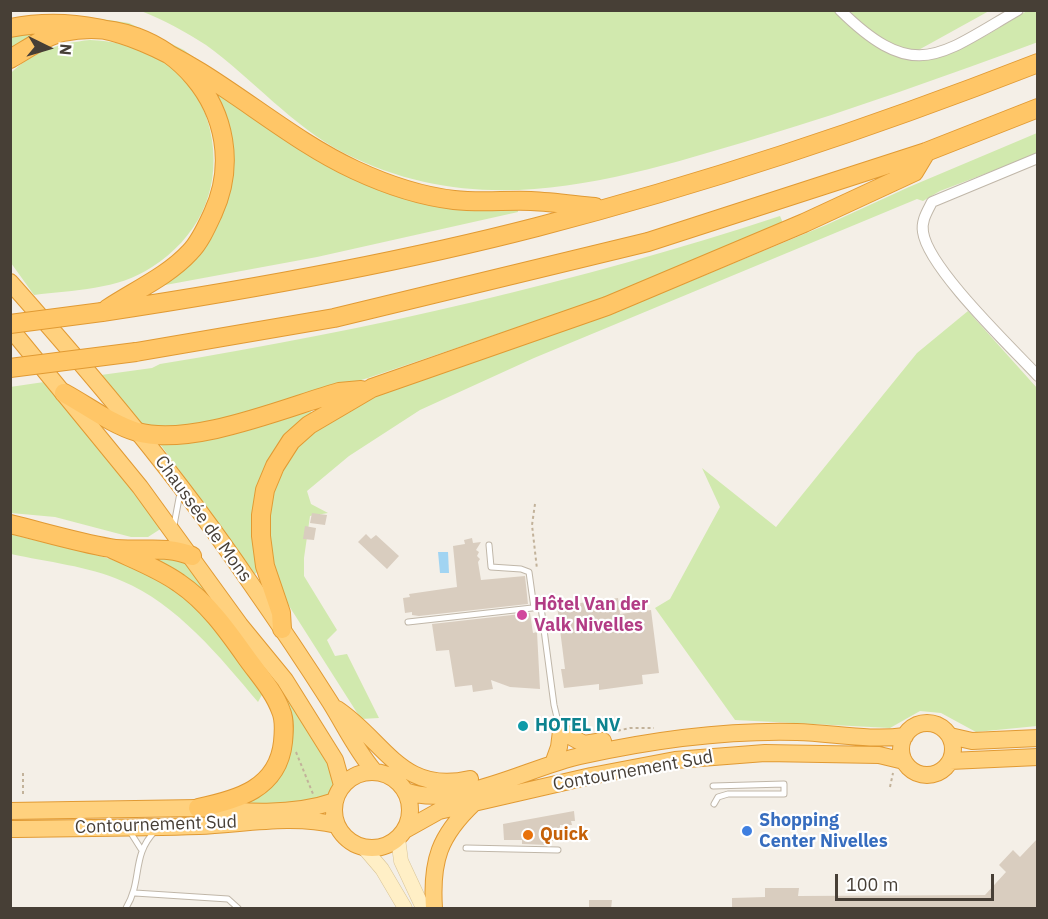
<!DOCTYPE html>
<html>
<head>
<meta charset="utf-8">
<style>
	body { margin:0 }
	#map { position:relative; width:1048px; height:919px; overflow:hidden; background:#f4efe7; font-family:"IBM Plex Sans",sans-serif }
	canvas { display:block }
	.frame { position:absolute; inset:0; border:12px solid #473f36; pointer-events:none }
	.north { position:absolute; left:18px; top:18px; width:60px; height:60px; -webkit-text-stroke:4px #fff; paint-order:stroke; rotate:95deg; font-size:16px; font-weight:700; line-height:24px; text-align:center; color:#473f36 }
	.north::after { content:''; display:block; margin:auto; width:21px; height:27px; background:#473f36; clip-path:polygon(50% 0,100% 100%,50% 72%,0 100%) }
	.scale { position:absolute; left:835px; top:874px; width:159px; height:27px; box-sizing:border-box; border:3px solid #473f36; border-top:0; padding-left:8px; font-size:18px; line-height:21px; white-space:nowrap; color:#473f36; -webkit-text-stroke:4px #fff; paint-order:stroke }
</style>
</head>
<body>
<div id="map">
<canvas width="1048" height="919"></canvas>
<div class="frame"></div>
<div class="north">N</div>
<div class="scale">100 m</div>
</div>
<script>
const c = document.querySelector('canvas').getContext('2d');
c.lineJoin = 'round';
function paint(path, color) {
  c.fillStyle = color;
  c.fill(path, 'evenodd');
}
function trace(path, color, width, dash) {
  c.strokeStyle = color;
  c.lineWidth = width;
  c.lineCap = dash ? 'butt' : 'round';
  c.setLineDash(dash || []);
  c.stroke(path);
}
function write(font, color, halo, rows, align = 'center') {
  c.font = font + ' "IBM Plex Sans",sans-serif';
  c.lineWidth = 4.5;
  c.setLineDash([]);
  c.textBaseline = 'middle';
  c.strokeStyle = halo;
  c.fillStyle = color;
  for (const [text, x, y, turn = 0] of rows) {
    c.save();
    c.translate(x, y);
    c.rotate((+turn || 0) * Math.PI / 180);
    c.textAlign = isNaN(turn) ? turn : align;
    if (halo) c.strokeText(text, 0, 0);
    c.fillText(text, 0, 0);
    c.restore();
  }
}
paint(new Path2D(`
	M1037,10L1038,42C946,76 854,109 761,137C620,179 484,224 344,153C292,126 253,79 206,45C186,32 164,20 141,11H989L904,58C948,66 991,31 1027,11Z
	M81,16L129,23L184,50L334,166L517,206L518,212L317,257L160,286L217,221L222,111L214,91L103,24L11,53V34L55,19Z
	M90,40C111,41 133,45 152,53C161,57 170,67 177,73C197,90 208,114 212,140C220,193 197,238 152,267C118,290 73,290 34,295L11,263L10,74C33,51 60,43 90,40Z
	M1037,133V154L940,191L923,201L917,199L534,358L420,410L349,456L307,491L311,504L328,513L310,516L304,558V576L337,630L327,640L335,656L347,654L379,718L361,719L284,598L275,570L270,538L271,502L279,475L296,448L310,434L365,400L611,314L826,225L909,187Z
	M780,216L783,223L698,261L589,303L368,378L188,430L144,428L101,375L152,368L160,364C370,330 579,282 780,216Z
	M968,311L1037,388V726L976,732L941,713L920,711L890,728L735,720L655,608L670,599L720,507L702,468L776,527L917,353Z
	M44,382L162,528L148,537H131L55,517L11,513L10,387Z
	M310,407L312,414L281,442L258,571L255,574L160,444Z
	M10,534C52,545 96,552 136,568C193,591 228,645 264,691L258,702C221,658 176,603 122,581C88,566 47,562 11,554Z
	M149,554L190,562L283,689L329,764L334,779L332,792L321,801L236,807L257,795L286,715L167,570Z`), '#d1e9ae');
paint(new Path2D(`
	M438,552H448L449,573H440Z`), '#a1d4f2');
paint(new Path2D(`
	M312,513L327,515L325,525L310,523Z
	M305,526L316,528L314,540L303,539Z
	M366,534L371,539L376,535L399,556L387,569L358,542Z
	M472,538L473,543L481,542L476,550L479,552L477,556L480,559L478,562L481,580L525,576L528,604L419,616L412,615V612L405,613L403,598L410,597L409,594L457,587L453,546L465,544L464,540Z
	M618,598L620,614L651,610L659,673L642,675L643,684L599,690V684L564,688L561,669H565L557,606Z
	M530,613L533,633L537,632L540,689L510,687L491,680L493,689L473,692L472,685L455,687L449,650L436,651L432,624Z
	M574,811L575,821H571L572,825H560V830H553V841H548V845L522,844V840H504L503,824Z
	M1038,838V909H732V898L765,897V888H799L798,896L985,895L1006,872L999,865L1013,850L1020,857Z
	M589,900H612L611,909H589Z`), '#d9cdbf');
const service = new Path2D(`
	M174,525L180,493
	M489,545L491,567L521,569L529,572L534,608
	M408,622L541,607L554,705L560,730
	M713,786L784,784V794H728L718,797L714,804
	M129,830L141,849
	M466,848L558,850
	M135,893L228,899L238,908
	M126,908C143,880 131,856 155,831`);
const minor = new Path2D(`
	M840,10C915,84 940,55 1018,10
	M1038,158L932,202C927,212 921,221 923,232C928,268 1010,346 1038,376`);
const secondary = new Path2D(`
	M398,838L401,861L423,908
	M364,848L382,869L405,908`);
const trunk = new Path2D(`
	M10,282C95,378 177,475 249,581C277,621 304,661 330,702C345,726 356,750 374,771
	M10,328L140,487L240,625L285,680L335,760L342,785
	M337,709C385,741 401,795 470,779
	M901 749a26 26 0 1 1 52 0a26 26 0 1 1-52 0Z
	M950,736L972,741L1038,738
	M554,761L559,747L561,731L584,744L603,741
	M950,761L1038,757
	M334 810a38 38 0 1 1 76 0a38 38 0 1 1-76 0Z
	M405,791C456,810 529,767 580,756C652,740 723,730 797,732C833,733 869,741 905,736
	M10,811L198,808C242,812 292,816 335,801
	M10,829C73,828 136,828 199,826C244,824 292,814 337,825
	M405,830L439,811L591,776L675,760L765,753L879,755L904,761
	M434,908C431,861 439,836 474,803`);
const motorway = new Path2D(`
	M10,28C156,0 241,117 355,170C385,184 420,196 454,200C480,203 506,200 531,201C552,202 574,205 595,207
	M10,59C26,50 45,36 63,32C167,10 258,115 213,213C207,226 200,242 190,252C168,276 134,291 107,309
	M102,312C248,290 394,264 537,227C707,183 874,127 1038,63
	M136,352L334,318L648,242L926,152L1038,108
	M64,393C88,406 111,424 137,432C192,447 284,408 339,392L361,390
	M10,524C43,532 76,542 110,548C138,553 165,544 192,556
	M110,548C133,559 158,568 179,583C207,602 227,630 246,657C258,674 274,691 281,711C285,720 284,732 283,742C278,789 237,800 198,808
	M282,629L281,613L265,566L261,536V515L265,490L275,466L291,441L309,425L372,388L607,306L804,223L914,172L926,152`);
trace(service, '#c0b7a9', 7);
trace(minor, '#c0b7a9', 12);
trace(secondary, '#d8c497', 15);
trace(trunk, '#e19a33', 18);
trace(motorway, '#e19a33', 20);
trace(new Path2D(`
	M535,504L532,525L537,569
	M612,732L630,728H654
	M296,752L313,794
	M23,773V797
	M890,787L893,773`), '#c2b29a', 2, [3, 3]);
trace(service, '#fff', 5);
trace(minor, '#fff', 10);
trace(secondary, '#ffefc6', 14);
trace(trunk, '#ffd17e', 16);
trace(motorway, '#ffc667', 18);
const motorwayBridge = new Path2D(`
	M10,324L102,312
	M10,368L136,352`);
trace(motorwayBridge, '#e19a33', 20, []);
trace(motorwayBridge, '#ffc667', 18);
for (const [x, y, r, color] of [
	[522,615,6,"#d1479c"],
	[523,726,6,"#0f9aa8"],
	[747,831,6,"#3f7fe0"],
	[528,835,6,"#e8710a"]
]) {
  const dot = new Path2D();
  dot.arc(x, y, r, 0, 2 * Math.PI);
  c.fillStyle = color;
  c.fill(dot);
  trace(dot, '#fff', 2);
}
write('18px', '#473f36', '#fff', [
	["Chaussée de Mons",203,519,54],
	["Contournement Sud",633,771,-10],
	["Contournement Sud",156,825,-2]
]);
write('bold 18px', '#b23c85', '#fff', [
	["Hôtel Van der",534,605],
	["Valk Nivelles",534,626]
], 'left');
write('bold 18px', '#0d838f', '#fff', [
	["HOTEL NV",535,726]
], 'left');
write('bold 18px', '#366cbe', '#fff', [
	["Shopping",759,821],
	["Center Nivelles",759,842]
], 'left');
write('bold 18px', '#c56008', '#fff', [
	["Quick",540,835]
], 'left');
</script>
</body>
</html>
